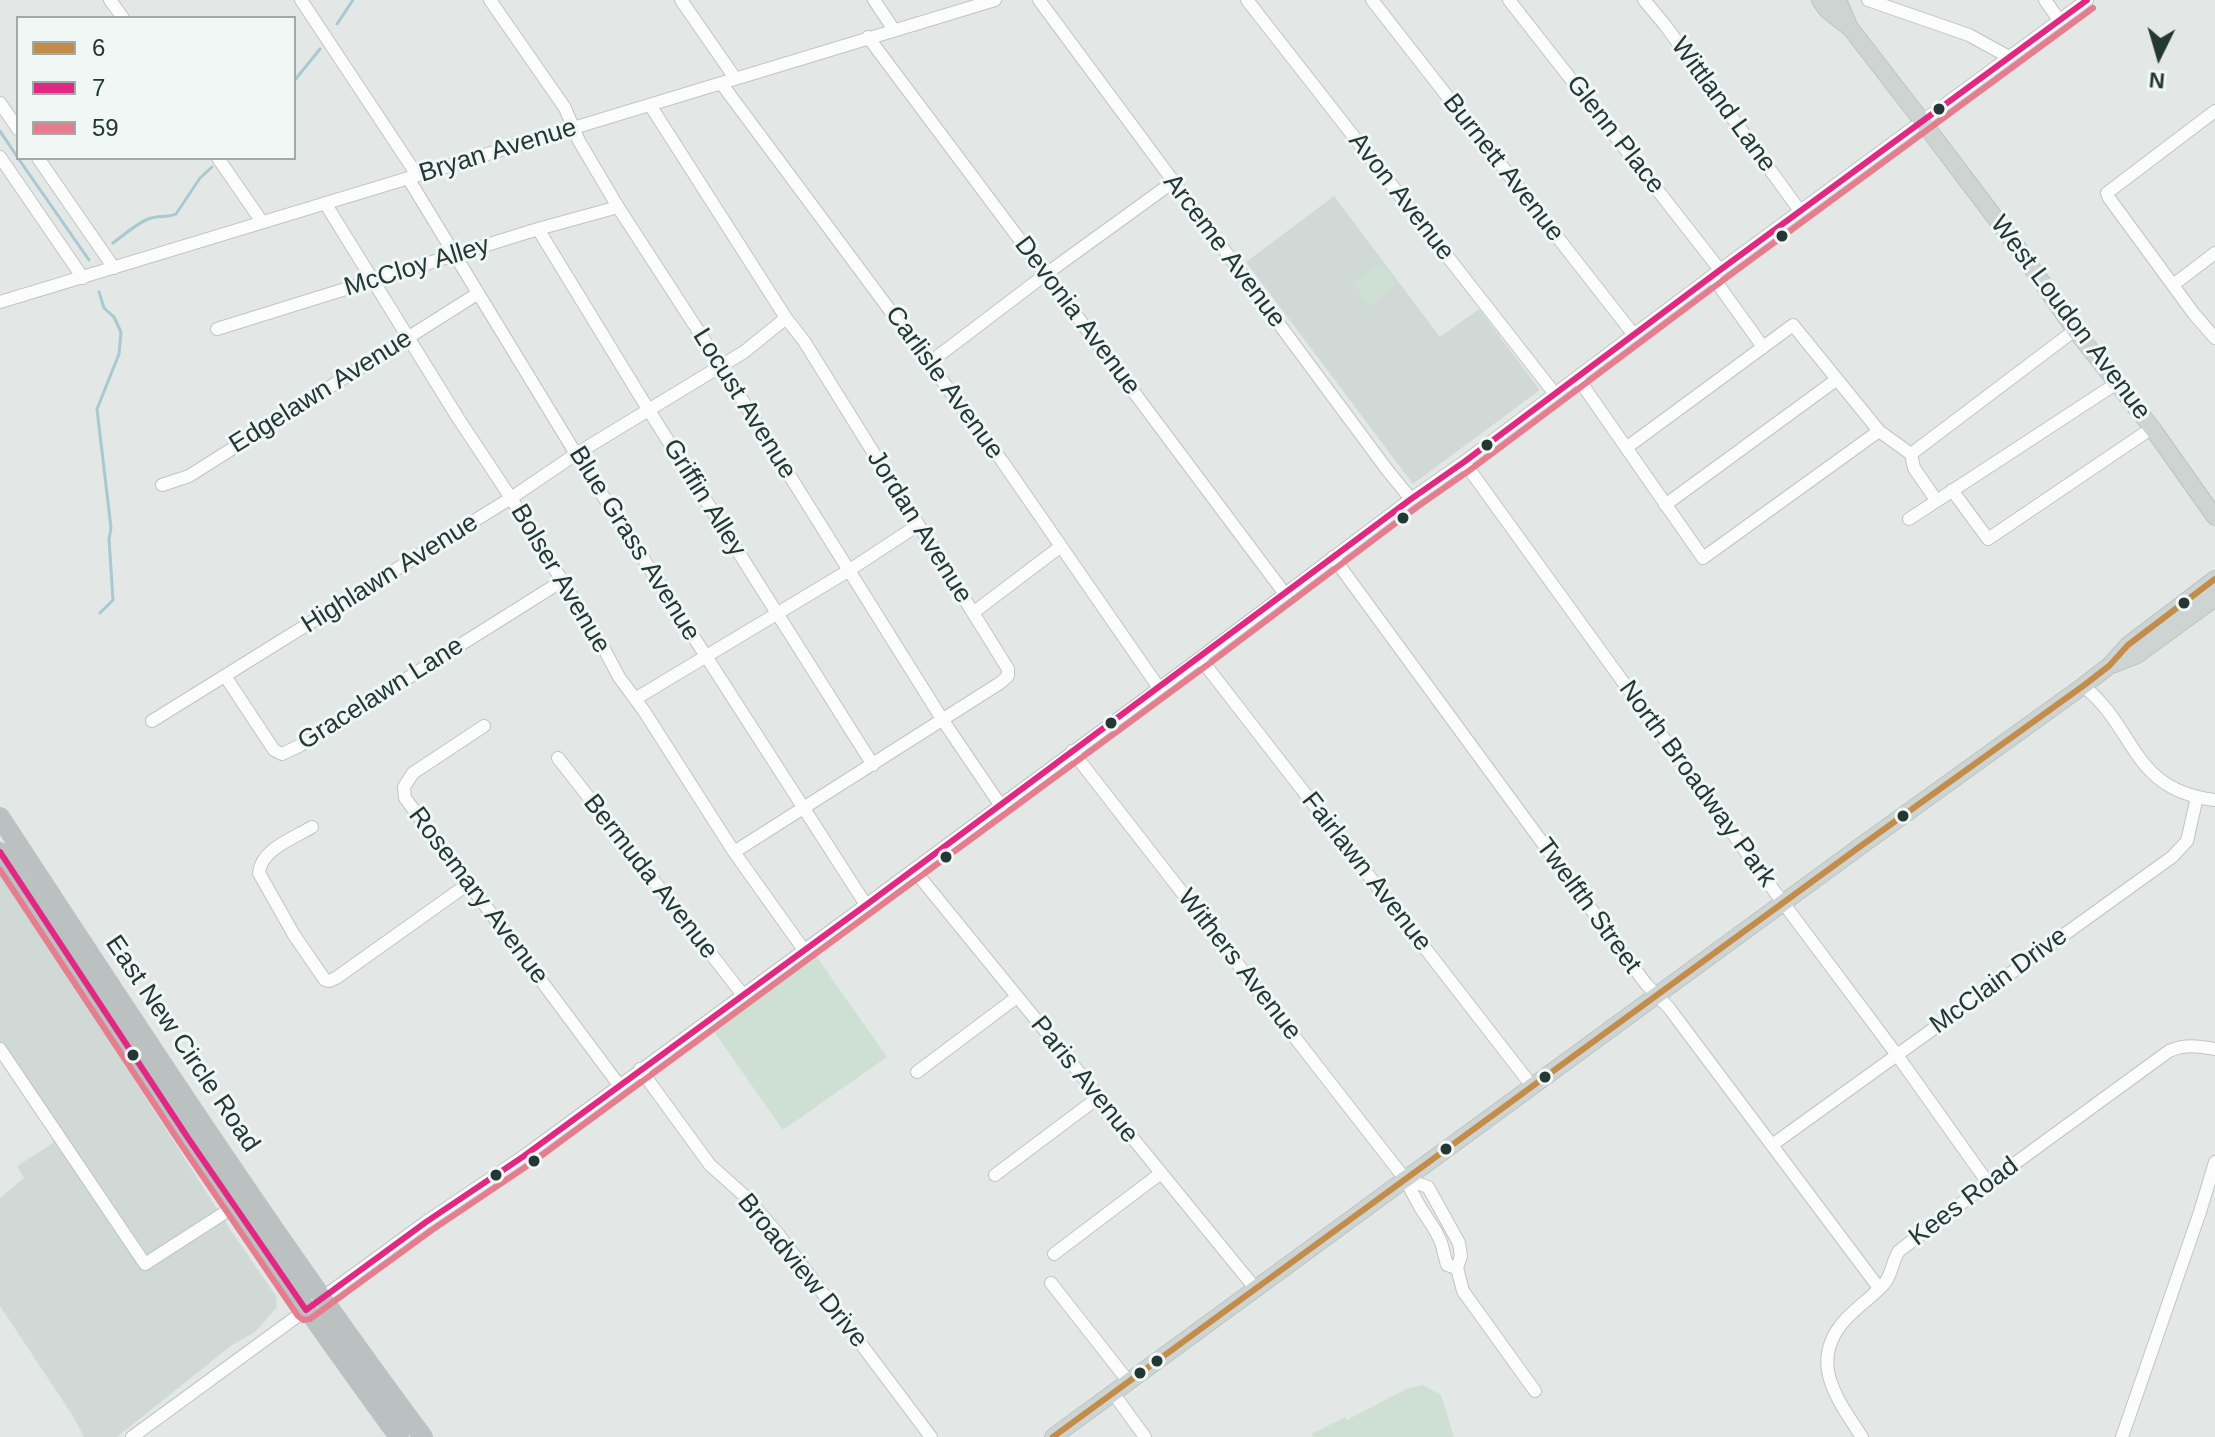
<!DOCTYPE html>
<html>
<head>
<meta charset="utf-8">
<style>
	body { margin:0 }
	#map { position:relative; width:2215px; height:1437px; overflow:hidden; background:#e3e8e6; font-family:Arial,sans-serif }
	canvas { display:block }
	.legend { position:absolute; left:16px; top:16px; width:280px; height:144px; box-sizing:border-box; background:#f1f7f4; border:2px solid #9faba7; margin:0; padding:10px 14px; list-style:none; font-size:24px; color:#233834 }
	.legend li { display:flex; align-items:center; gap:16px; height:40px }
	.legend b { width:40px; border:2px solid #9faba7 }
	.north { position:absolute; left:2119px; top:16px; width:80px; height:80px; -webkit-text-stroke:6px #f1f7f4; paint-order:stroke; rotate:185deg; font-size:22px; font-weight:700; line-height:32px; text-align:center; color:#233834 }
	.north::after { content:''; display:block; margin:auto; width:28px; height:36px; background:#233834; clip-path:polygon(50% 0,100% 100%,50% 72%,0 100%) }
</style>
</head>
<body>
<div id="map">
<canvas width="2215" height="1437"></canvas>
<ul class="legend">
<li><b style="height:10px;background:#c48c4b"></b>6</li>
<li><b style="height:10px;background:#e12882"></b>7</li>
<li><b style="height:10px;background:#e67d8f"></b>59</li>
</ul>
<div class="north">N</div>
</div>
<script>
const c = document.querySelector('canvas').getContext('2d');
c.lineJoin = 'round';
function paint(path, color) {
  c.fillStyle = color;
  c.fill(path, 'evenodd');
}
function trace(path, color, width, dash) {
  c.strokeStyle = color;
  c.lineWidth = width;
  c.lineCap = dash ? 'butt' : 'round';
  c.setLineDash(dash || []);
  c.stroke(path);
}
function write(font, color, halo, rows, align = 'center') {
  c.font = font + ' Arial,sans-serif';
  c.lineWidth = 6;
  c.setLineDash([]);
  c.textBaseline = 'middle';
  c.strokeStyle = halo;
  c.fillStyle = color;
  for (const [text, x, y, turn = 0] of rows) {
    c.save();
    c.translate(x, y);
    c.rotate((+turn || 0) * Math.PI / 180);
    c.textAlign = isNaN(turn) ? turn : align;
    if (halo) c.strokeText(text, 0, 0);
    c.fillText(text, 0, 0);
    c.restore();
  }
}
paint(new Path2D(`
	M1334,196L1440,337L1479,309L1540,390L1413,484L1246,262Z
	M0,871L232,1232L276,1296L277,1307L255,1332L232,1345L117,1437H84L73,1416L0,1306V1198L24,1178L17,1166L53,1143L60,1127L0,1043Z`), '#d1d9d6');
paint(new Path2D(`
	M1380,263L1397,284L1370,306L1353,284Z
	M814,953L887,1057L783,1130L710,1026Z
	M1423,1385L1441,1395L1454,1437H1313L1311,1434L1345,1417L1347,1420L1406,1389Z`), '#cee0d4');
trace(new Path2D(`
	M337,24L353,0
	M294,81L320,49
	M0,131L18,158
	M18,158L89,260
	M113,243C124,235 136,224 148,219C158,215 167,218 176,214L200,178L212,167
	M99,292L104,308L114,317L121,332L119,354L97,409L111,528L109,539L113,600L100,613`), '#a8c8d2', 3);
const minor = new Path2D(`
	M110,0L123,18
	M301,0L417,175
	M490,0L565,108L579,141L618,207L721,366L942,719L1001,806
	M681,0L735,78
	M874,0L894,30
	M1039,0L1388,471L1411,499
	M1247,0L1555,394
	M1372,0L1634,335
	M1509,0L1720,270
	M1644,0L1665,25L1800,211
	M1868,0L1969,35L2009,57
	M2045,0L2059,20
	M868,37L1285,594
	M721,83L1002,461L1159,688
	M0,103L18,129
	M650,105L786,318L804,341L1008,669V676L1000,683L734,852
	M2215,111L2107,193L2109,198L2194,314L2215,338
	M0,157L83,278
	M38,158L114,268
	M218,158L262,222
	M408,178L576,454L866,905
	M325,203L458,418L511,498L603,647L619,677L644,711L734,852L804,950
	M538,229L648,409L873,765
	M1712,276L1763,347
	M2173,285L2215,253
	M0,302L995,0
	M217,329L538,229L618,207
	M929,363L1046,274L1173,182
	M1577,377L1703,558L1879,431L1793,325L1626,448
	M1879,431L1911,454L1914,468L1936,500
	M1911,454L2075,330
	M1464,462L1775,892L1897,1055L1988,1183
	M162,485L189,476L477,294
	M1952,490L1988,539L2152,428
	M1665,505L1836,380
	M1909,519L2117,383
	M1333,557L1646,984L1669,1008L1879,1288
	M974,612L1060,547
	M1200,658L1532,1086
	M225,676L274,750L282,754L301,745L562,581
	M2083,686C2137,728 2130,790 2215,800
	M635,699L848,571L918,525
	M152,721L511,498L576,454L744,352L786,318
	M484,726L413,773L404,787L405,798L619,1085
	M1072,751L1405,1179L1420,1207L1435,1230L1441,1242L1447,1265L1457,1268
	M558,758L743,995
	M312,827C294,838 261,849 259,873L294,935L325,980L329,981L336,978L468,884
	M914,870L1255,1288
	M0,1049L145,1264L235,1206
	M640,1069L710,1165L747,1198L779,1235L931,1437
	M917,1072L1017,997
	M1772,1145L2172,857L2187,841L2197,797
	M995,1175L1099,1097
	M1405,1179L1428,1187L1459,1243L1461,1256L1457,1268L1463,1291L1535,1391
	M1054,1254L1161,1173
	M1051,1283L1128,1381
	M1113,1393L1145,1437
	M132,1437L426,1222L524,1156L866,905L1200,658L1411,499L1464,462L1720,270L2087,0
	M1862,1437C1837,1399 1807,1361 1846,1319C1858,1306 1872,1297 1884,1284C1892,1275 1892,1261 1899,1251L1988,1183L2169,1051C2185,1044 2198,1046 2215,1049
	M2122,1437L2200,1212L2215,1162`);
const major = new Path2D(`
	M1820,0L1827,10L1851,29L1922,121L2018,248L2075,330L2152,428L2215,517
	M1838,0L1850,28
	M2114,664L2137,655L2215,598
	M1053,1437L1858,848L2083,686L2109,666L2128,645L2215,579`);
const highway = new Path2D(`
	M0,817C137,1026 273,1236 423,1437
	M0,852C130,1050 259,1246 399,1437`);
trace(minor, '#c0c5c3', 14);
trace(major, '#bcc4c2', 18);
trace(highway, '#bcc4c2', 20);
trace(minor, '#fbfcfb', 12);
trace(major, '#ced4d2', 16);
trace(highway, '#bac1c0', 18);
trace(new Path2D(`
	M1053,1437L1858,848L2083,686L2109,666L2128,645L2215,579`), '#c48c4b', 6);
trace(new Path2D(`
	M0,852L188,1138L306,1310L426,1222L524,1156L866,905L1411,499L1464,462L1720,270L2087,0`), '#e12882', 6);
trace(new Path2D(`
	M0,870L180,1143L298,1316L303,1320L310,1319L432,1230L530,1164L1206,666L1417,507L1470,470L1726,278L2093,8`), '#e67d8f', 6);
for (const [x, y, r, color] of [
	[1939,109,7,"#233834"],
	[1782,236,7,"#233834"],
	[1487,445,7,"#233834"],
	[1403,518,7,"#233834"],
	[2184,603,7,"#233834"],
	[1111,723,7,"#233834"],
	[1903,816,7,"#233834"],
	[946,857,7,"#233834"],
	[133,1055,7,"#233834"],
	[1545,1077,7,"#233834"],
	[1446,1149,7,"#233834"],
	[534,1161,7,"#233834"],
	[496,1175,7,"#233834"],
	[1157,1361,7,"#233834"],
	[1140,1373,7,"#233834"]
]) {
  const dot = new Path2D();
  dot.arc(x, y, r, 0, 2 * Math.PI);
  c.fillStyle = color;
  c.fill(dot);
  trace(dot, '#f1f7f4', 3);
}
write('26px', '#233834', '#f1f7f4', [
	["Wittland Lane",1723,105,54],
	["Glenn Place",1615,135,52],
	["Bryan Avenue",498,151,-17],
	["Burnett Avenue",1503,168,52],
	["Avon Avenue",1401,197,52],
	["Arceme Avenue",1224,251,53],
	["McCloy Alley",417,267,-17],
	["Devonia Avenue",1077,316,53],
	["West Loudon Avenue",2070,318,53],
	["Carlisle Avenue",944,383,54],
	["Edgelawn Avenue",321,392,-32],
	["Locust Avenue",744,404,58],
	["Griffin Alley",704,498,58],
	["Jordan Avenue",919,527,58],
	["Blue Grass Avenue",634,544,58],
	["Highlawn Avenue",390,574,-32],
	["Bolser Avenue",560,579,59],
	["Gracelawn Lane",381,694,-32],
	["North Broadway Park",1697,784,54],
	["Fairlawn Avenue",1366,872,52],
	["Bermuda Avenue",650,877,52],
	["Rosemary Avenue",478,896,53],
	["Twelfth Street",1588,906,54],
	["Withers Avenue",1239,965,52],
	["McClain Drive",1999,981,-36],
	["East New Circle Road",182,1044,56],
	["Paris Avenue",1084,1080,51],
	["Kees Road",1964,1202,-37],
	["Broadview Drive",802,1271,51]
]);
</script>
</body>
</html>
